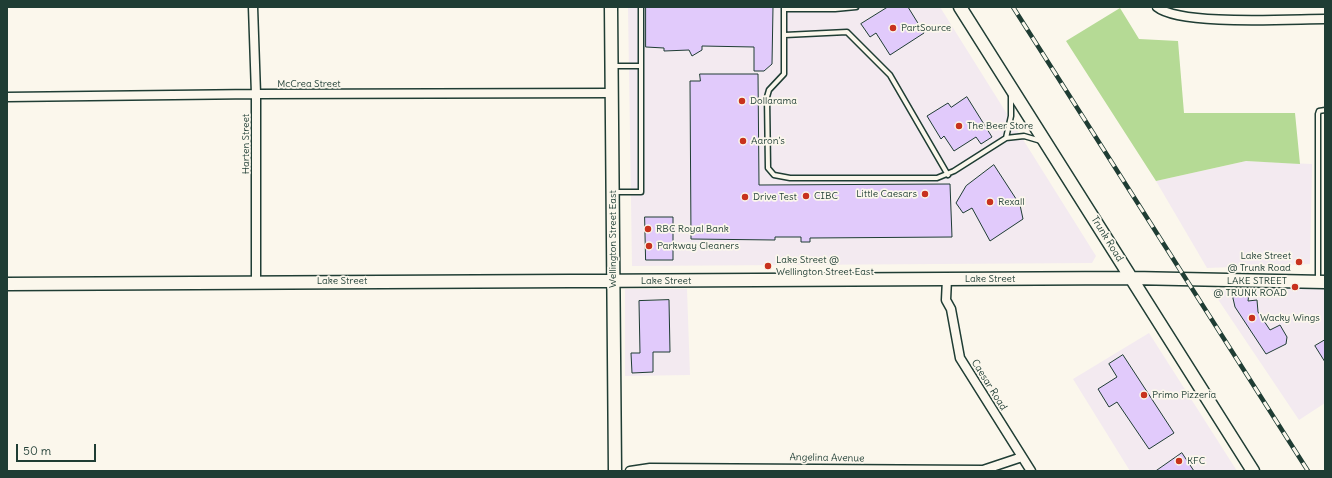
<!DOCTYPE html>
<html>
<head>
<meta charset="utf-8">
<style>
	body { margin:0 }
	#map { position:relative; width:1332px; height:478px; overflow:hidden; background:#fbf7ec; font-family:Delius,sans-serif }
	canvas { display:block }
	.frame { position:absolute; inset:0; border:8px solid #1f3d34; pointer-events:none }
	.scale { position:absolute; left:16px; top:444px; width:80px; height:18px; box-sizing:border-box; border:2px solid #1f3d34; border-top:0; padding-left:5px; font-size:12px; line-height:14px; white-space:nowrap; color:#1f3d34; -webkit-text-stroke:3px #fbf7ec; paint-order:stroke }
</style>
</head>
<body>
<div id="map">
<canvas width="1332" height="478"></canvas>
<div class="frame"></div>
<div class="scale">50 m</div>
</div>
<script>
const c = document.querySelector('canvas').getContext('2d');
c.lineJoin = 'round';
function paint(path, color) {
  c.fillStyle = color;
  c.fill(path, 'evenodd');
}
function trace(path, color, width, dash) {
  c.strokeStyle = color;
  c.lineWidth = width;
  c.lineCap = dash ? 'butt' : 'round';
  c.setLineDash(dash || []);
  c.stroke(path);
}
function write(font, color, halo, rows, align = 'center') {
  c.font = font + ' Delius,sans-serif';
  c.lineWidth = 3.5;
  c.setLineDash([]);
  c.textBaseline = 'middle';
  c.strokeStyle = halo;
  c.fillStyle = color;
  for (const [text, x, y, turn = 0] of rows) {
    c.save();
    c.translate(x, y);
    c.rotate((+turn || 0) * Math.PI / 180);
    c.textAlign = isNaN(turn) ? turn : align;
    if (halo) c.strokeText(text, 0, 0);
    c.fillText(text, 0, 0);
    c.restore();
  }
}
paint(new Path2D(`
	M628,7H940L1096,256L1092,263L632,266Z
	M1246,161L1312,164L1310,264L1207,268L1156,181Z
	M1325,288V403L1299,420L1211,289Z
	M625,289H687L690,375L625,376Z
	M1149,333L1237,471H1130L1073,379Z`), '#f3eaf0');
paint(new Path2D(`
	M1120,8L1139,39L1178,41L1184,113H1295L1300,164L1246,161L1156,181L1066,41Z`), '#b5da95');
const building = new Path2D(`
	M646,7H773L772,64L764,71H754V47L702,46V50L692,56L689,50L664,51V48L646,47Z
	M888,7H908L924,33L890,55L876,33L870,37L861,24Z
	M700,74H758L759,185L950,184L952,237L810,238V242H801V237H775V240L691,239L690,81H700Z
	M967,97L992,137L981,144L976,137L954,151L944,136L941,139L927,116L948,103L951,107Z
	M994,165L1020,205L1023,219L990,241L972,208L963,213L956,203L966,186Z
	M645,217H673V260H646Z
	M1249,293L1248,301L1257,300L1258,312L1270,330L1280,325L1287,337L1286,344L1266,354L1235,307L1232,294Z
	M669,300L670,352H653V372L632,373L631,353H640L639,301Z
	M1325,340V362L1315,346Z
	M1123,355L1174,433L1149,449L1117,402L1109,407L1098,389L1117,377L1109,364Z
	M1182,453L1194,471H1156Z`);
paint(building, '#e1cafb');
trace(building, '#1f3d34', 1);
const lane = new Path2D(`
	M784,7V74L769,90L767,97L768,168L774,175L790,178H937L954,171L1006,138L1024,136L1041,141
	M784,9H835L856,7
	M785,35L847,32L890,75L948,175
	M614,66H641
	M1006,138L1011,116V94
	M615,192H641V7
	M1318,281V114L1319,111L1325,110`);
const street = new Path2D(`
	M253,7L256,94V281
	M1157,7C1180,26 1291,19 1325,19
	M7,97L256,94L612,93
	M947,279L946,300L951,309L960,358L1031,471
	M630,471L650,468L983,470L1022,457`);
const secondary = new Path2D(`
	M611,7L615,471
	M960,7L1253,471
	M7,284L1132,278L1325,282`);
trace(lane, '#1f3d34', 7);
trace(street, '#1f3d34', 11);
trace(secondary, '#1f3d34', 15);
trace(lane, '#fbf7ec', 4);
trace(street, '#fbf7ec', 8);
trace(secondary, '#fbf7ec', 12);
const rail = new Path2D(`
	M1013,7L1308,471`);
trace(rail, '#1f3d34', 4.5);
trace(rail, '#fbf7ec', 3, [9]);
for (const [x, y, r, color] of [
	[893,28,4,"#c8321e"],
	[742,101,4,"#c8321e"],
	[959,126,4,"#c8321e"],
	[743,141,4,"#c8321e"],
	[925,194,4,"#c8321e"],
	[806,196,4,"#c8321e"],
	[745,197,4,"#c8321e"],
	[990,202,4,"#c8321e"],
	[648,229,4,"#c8321e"],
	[649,246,4,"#c8321e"],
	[1299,262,4,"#c8321e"],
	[768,266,4,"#c8321e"],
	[1295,287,4,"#c8321e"],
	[1252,318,4,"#c8321e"],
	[1144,395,4,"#c8321e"],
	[1179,461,4,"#c8321e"]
]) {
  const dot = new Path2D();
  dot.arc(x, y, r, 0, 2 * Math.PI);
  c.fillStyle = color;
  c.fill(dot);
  trace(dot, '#fbf7ec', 1.5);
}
write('10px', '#1f3d34', '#fbf7ec', [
	["PartSource",901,28],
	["Dollarama",750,101],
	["The Beer Store",967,126],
	["Aaron's",751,141],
	["Little Caesars",917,194,"right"],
	["CIBC",814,196],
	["Drive Test",753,197],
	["Rexall",998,202],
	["RBC Royal Bank",656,229],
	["Parkway Cleaners",657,246],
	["Lake Street",1291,256,"right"],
	["@ Trunk Road",1291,268,"right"],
	["Lake Street @",776,260],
	["Wellington Street East",776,272],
	["LAKE STREET",1287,281,"right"],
	["@ TRUNK ROAD",1287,293,"right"],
	["Wacky Wings",1260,318],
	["Primo Pizzeria",1152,395],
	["KFC",1187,461]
], 'left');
write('10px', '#1f3d34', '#fbf7ec', [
	["McCrea Street",309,84],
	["Harten Street",246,144,-90],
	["Wellington Street East",613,239,-90],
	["Trunk Road",1107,239,58],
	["Lake Street",990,279],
	["Lake Street",342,281],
	["Lake Street",666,281],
	["Caesar Road",989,385,58],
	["Angelina Avenue",827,458,1]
]);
</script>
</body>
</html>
